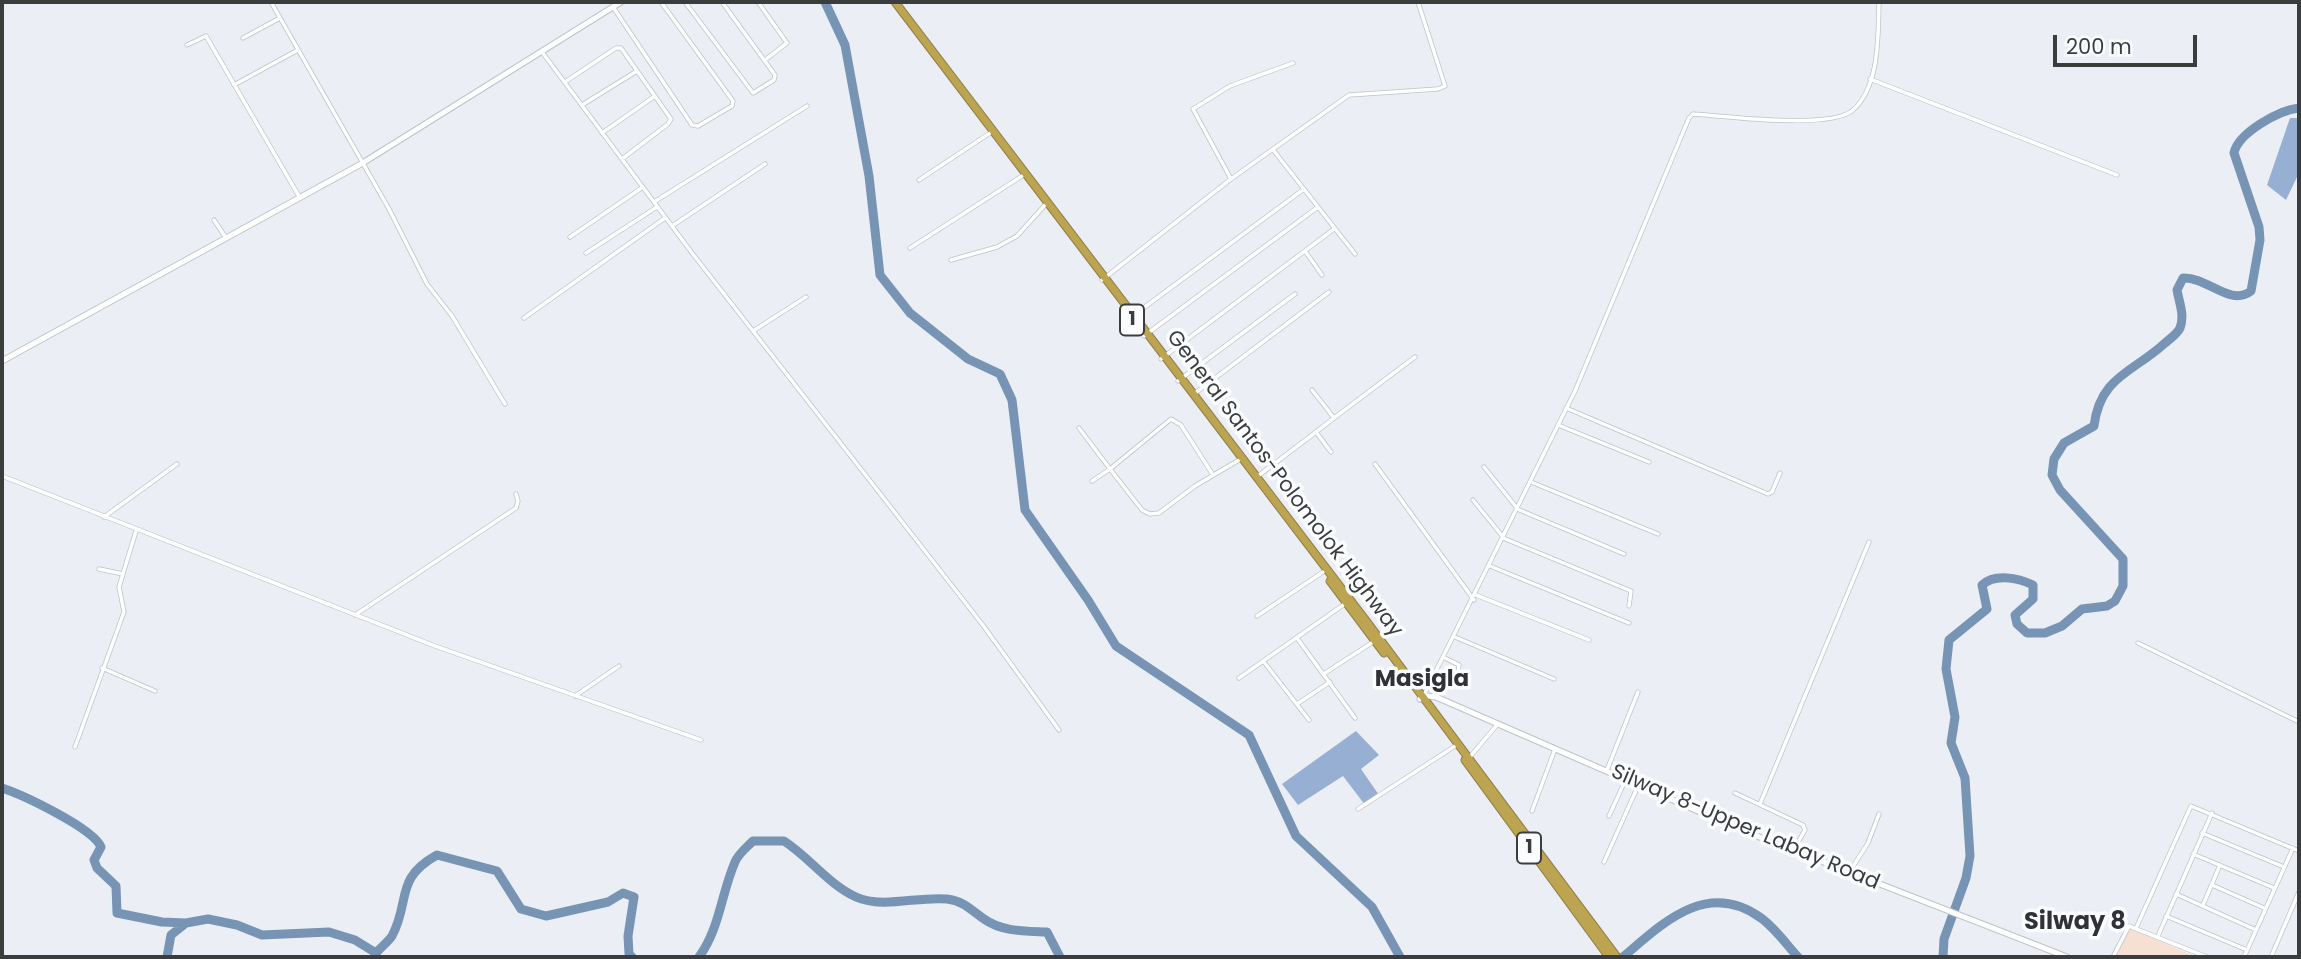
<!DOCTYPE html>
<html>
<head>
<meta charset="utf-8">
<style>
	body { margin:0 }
	#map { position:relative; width:2301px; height:959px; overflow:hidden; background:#ebeff5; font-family:Poppins,sans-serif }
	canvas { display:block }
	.frame { position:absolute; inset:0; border:4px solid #3a3c3e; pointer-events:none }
	.scale { position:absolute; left:2053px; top:35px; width:144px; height:32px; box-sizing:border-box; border:4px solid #3a3c3e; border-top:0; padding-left:9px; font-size:21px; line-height:24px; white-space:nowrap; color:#3a3c3e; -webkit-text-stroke:5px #fbfcfe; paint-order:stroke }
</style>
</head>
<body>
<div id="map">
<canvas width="2301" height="959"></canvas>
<div class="frame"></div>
<div class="scale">200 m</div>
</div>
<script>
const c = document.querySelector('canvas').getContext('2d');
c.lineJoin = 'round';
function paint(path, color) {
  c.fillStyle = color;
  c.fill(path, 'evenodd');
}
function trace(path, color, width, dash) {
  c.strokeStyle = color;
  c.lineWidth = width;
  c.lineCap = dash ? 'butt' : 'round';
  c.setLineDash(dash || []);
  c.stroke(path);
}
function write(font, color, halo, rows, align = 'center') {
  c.font = font + ' Poppins,sans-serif';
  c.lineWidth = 7;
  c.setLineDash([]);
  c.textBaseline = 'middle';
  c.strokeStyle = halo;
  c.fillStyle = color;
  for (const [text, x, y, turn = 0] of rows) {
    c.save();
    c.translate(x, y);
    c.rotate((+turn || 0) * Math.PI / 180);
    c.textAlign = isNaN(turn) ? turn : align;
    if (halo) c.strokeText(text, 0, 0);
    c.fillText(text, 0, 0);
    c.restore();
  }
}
paint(new Path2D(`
	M2129,928L2196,957H2116Z`), '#f6e0d3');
paint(new Path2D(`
	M2290,118H2299V173L2286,200L2267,185Z
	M1356,731L1379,755L1361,769L1379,795L1365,805L1343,776L1298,805L1282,784Z`), '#96afd3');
trace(new Path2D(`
	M825,2L845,45L869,176L880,275L910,313L968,359L1000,374L1012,400L1025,510L1088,600L1116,646L1249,735L1296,836L1372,907L1400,957
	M2,788C23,795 93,828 101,847L94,860L97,868L116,886L117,913L162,922L186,923
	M167,957L171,935L186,923L208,919L237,925L262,935L329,932L355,940L376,953C381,947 388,942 392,936C411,900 394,879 437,855L497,871L521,909L546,916L608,902L623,893L634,897L628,936L629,954L632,957
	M699,957C720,928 721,894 735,862C738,854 747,847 753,841H784C809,857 828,884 856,897C883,909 918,896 947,899C964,901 971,910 984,919C1002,932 1026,931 1047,932L1060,957
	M1623,957C1663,923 1707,879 1761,918C1775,928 1786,944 1798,957
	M1943,957L1944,939L1966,878L1970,856L1965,778L1951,743L1955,717L1946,669L1949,640L1987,609L1982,585C1995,573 2018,578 2033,585V599L2015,615L2017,624L2027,633H2045L2062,626L2082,609L2107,606L2115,601L2123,586V559L2060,490L2052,475L2054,459L2064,443L2094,426C2100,376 2134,372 2165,343C2170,339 2178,333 2180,328C2185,315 2179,302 2177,290L2183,278C2208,277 2230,307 2251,291L2260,240L2259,227L2234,153C2238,133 2279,110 2299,108`), '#7794b5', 9);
const street = new Path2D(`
	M271,2L389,209L427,284L452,316L505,404
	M685,2L753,93L774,80L775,75L722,2
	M758,2L787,43L765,60
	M613,7L692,125L698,126L732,106L733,101L661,2
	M243,38L280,18
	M187,45L206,36L300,198
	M542,52L692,253L982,624L1059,730
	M1870,79L2117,175
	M565,82L616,48H621L671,119L668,124L622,159
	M234,85L298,50
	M582,105L637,71
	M602,133L655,96
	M1274,151L1355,254
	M1231,179L1349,95L1438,89L1445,86L1418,2
	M919,180L990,133
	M654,202L807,106
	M214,220L226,238
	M672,226L765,164
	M570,237L643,187
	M910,248L1022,176
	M1305,251L1322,275
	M586,253L657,207
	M951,260L997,247L1017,236L1045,205
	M1102,280L1231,179L1193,109L1230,86L1293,63
	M524,318L665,218
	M1130,318L1304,189
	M753,331L806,297
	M1144,336L1318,207
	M1161,359L1334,229
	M1178,381L1295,294
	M1312,390L1334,418L1316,432L1331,452
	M1194,394L1329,292
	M1566,408L1768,494L1772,492L1780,473
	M1334,418L1415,357
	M1558,425L1649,462
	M1079,428L1110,469L1092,481
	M1375,464L1474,600
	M1484,467L1517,508
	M1213,475L1181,425L1171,419L1110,469L1142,510L1150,514L1159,513L1195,486L1239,460
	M2,476L435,646L701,740
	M1258,476L1316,432
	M1531,482L1658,534
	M1473,500L1503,537
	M1517,509L1624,554
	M104,517L177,464
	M1503,538L1631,591L1629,606
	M1490,566L1629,623
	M99,569L123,574
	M1476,595L1589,640
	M355,615L516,508L518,501L516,494
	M1257,616L1323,572
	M1455,637L1554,679
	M1297,638L1355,718
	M2138,643L2299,722
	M1445,658L1459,665L1458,673L1465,677
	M1264,662L1309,720
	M102,668L155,691
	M1325,673L1373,642
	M1239,678L1346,603
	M575,696L619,666
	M1423,697L1575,391L1689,118L1693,114C1724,116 1831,130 1853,110C1880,86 1878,35 1879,2
	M1297,704L1330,682
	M75,747L124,612L119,587L136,531
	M1469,758L1497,725
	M1607,770L1638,692
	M1735,793L1803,825L1805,830L1793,851
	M1760,804L1869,542
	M1358,809L1455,746
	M1532,811L1555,749
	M1609,816L1625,781
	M2202,833L2284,867
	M2193,854L2274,888
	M1604,862L1638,786
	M1850,871L1868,843L1879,814
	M2212,885L2264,908
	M2176,894L2256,930
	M2203,905L2220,865
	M2166,916L2247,950
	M2137,926L2191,806L2299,851
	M2158,936L2212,813
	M2113,957L2129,926L2207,957
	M2244,957L2293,848
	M2271,957L2299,892`);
const secondary = new Path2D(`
	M2,361L361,164L621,2
	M1420,699L1427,696L1436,697L1744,831L2067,957`);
const highway = new Path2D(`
	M895,2L1367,622L1617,957
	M1330,581L1384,653
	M1465,760L1609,957`);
trace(street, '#bec2c7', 5);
trace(secondary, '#bec2c7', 7);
trace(highway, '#8f804a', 9);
trace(street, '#fff', 3.5);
trace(secondary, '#fff', 5);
trace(highway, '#bda451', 7);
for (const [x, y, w] of [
	[1132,320,24],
	[1529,848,24]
]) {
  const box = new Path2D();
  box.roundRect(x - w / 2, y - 15.5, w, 31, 5);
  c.fillStyle = '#fbfcfe';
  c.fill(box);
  trace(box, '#3a3c3e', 2);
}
write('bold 19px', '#3a3c3e', null, [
	["1",1132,320],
	["1",1529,848]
]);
write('21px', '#3a3c3e', '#fbfcfe', [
	["General Santos-Polomolok Highway",1284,484,53],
	["Silway 8-Upper Labay Road",1745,828,23]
]);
write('bold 23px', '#303237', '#fbfcfe', [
	["Masigla",1422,680]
]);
write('bold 24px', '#303237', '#fbfcfe', [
	["Silway 8",2075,923]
]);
</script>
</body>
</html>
